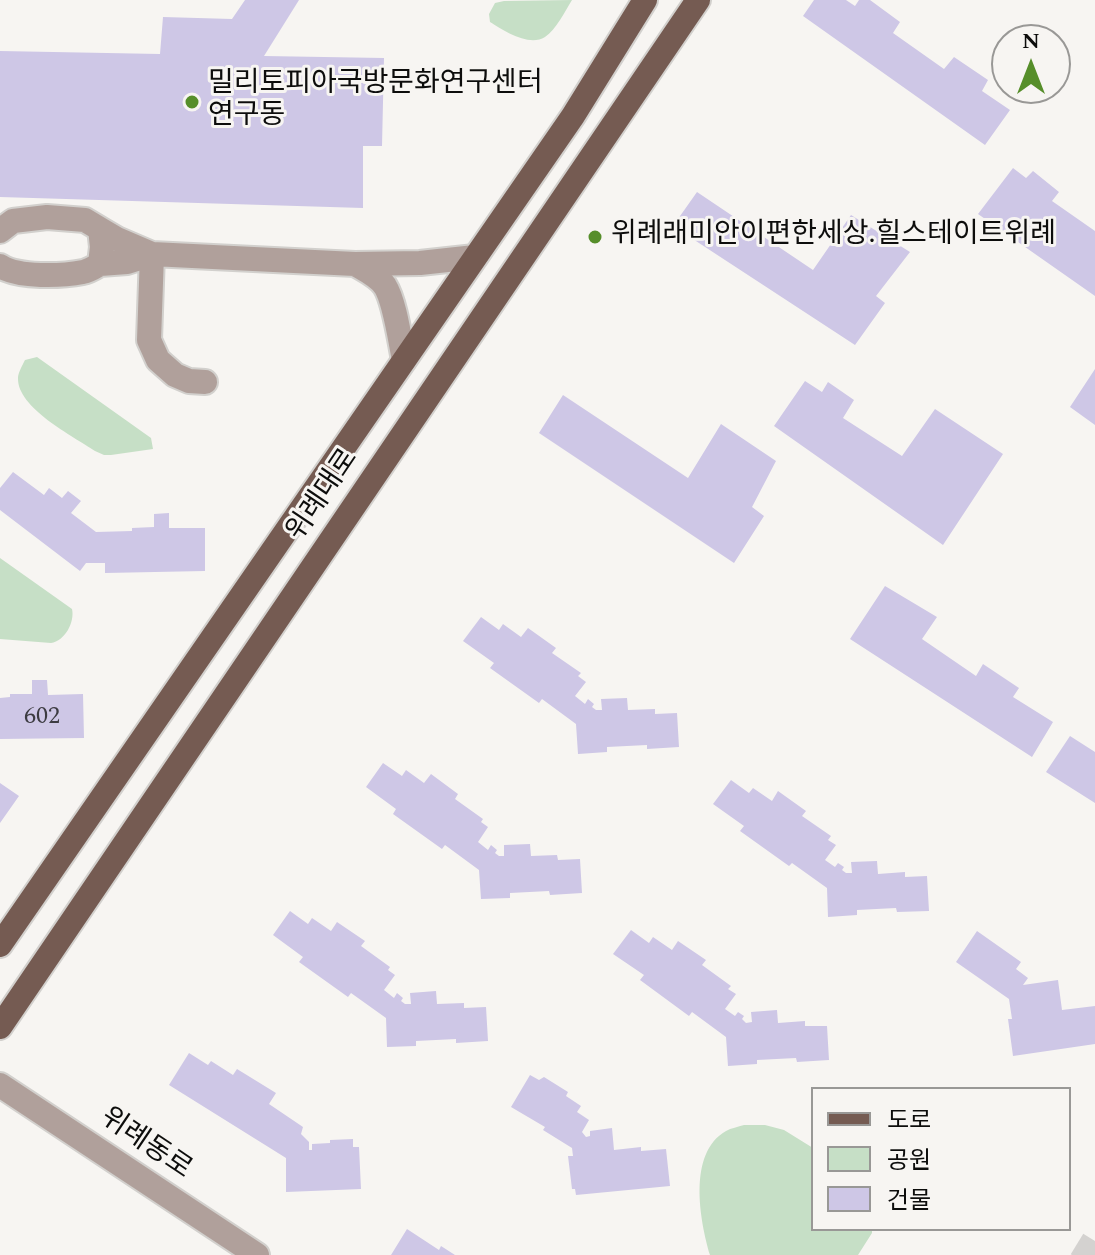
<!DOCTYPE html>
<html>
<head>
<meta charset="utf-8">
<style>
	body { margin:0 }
	#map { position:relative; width:1095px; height:1255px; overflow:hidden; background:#f7f5f2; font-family:Spectral,"Noto Sans KR",serif }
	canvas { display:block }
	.legend { position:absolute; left:811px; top:1087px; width:260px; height:144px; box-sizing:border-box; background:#f7f5f2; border:2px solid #999896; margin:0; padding:10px 14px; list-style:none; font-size:24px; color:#0d0d0c }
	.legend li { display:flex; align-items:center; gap:16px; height:40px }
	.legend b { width:40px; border:2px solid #999896 }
	.north { position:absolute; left:991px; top:24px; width:80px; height:80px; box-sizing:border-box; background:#f7f5f2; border:2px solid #999896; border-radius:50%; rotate:0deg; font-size:22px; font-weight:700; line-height:32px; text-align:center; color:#0d0d0c }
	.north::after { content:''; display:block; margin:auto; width:28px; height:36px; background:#568e2a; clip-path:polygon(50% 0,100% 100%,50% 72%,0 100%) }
</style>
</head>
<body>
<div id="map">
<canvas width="1095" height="1255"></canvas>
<ul class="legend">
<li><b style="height:10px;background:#755b52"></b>도로</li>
<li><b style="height:22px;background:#c6dfc6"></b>공원</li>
<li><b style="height:22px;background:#cec7e6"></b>건물</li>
</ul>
<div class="north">N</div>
</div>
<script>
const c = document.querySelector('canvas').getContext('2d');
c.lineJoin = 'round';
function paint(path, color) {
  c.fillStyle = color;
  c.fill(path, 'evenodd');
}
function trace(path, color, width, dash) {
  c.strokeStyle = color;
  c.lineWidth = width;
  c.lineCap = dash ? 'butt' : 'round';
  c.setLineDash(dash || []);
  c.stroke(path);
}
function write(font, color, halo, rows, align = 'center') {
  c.font = font + ' Spectral,"Noto Sans KR",serif';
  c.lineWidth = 6;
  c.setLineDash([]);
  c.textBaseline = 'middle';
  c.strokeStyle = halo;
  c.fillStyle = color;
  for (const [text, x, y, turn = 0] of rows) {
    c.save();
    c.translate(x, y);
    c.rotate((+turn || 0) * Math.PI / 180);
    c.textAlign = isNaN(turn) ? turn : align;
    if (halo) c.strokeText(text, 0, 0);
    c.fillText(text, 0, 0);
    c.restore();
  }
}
paint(new Path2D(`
	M572,0C565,11 556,30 545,37C529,47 504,31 490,22L489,14L495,3L504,1Z
	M37,357L151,438L153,449L111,455H104L95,451C73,436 17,408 18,378C18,373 22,366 25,360Z
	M0,558L72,609C75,622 65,641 51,643L0,639Z
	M744,1125H765L784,1130L813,1148V1229H872V1233L858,1255H710C700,1221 687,1153 726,1131C731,1128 738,1127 744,1125Z`), '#c6dfc6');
paint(new Path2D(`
	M245,0H299L264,56L384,58L382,146H363V208L0,197V51L160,54L163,17L232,19Z
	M814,0H846L855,6L859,0H870L900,22L893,33L944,69L954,57L988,80L982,91L1010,110L985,145L803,16Z
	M1013,168L1026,178L1033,171L1059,192L1052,201L1095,231V296L978,214Z
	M697,192L813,270L851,215L910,252L876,296L885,303L855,345L673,226Z
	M1095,369V425L1070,407Z
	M805,381L822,392L828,382L854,400L843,418L902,456L935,409L1003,454L943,545L774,426Z
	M563,395L688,478L721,424L776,461L752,507L764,516L734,563L539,433Z
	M13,472L44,495L49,488L62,498L68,491L81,501L71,513L96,532L132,531V528L154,527V514L169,513V528H205V571L105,573V563H86L80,571L0,510V488Z
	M885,586L937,617L922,639L976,676L983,664L1019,688L1013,697L1053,722L1032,757L850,639Z
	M481,617L499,630L503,624L521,637L528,628L556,648L552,653L581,673L578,676L586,682L575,696L585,704L588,699L594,704L592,707L596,710H602L601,699L627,698L628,710L655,709V714L677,713L679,747L647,749V745L607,747V752L578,754L576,724L542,699L539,703L490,668L494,663L463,641Z
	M32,680H47L48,695L83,694L84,738L0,739V698L10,697V694H32Z
	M1070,736L1095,752V803L1046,772Z
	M383,763L402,776L406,770L424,783L431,774L458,794L455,799L483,819L481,822L488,827L478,842L488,850L491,845L497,850L495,853L499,856H504V845L530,844L531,856L557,855L558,860L580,859L582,893L550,895L549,891L510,893V898L481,899L479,870L445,845L442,849L393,814L396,809L366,787Z
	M731,780L749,793L753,788L772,801L778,791L806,811L802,816L831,836L828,840L836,845L825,860L835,867L838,863L844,867L842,870L846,873H852L851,862L877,861L878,874L905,872V877L927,876L929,911L897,912L896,908L857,910V915L828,917L827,888L792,863L789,866L740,831L744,826L713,804Z
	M0,783L19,796L0,823Z
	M290,911L308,924L312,918L331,931L337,922L365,941L361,946L390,967L388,970L395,975L384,990L394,998L397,993L403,998L401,1001L405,1004H411L410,993L436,991L437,1004L464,1003V1008L486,1007L488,1041L456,1043V1039L416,1041V1046L387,1047L386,1018L351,993L348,997L299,962L303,957L273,935Z
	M631,930L649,943L653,937L672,950L678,941L706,960L702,965L731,986L728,989L736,994L725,1009L735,1016L738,1012L744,1016L742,1019L746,1023L752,1022L751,1012L777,1010L778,1023L805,1021V1026H827L829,1060L797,1062L796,1058L757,1060V1064L728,1066L726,1037L692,1012L689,1016L640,980L644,975L613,954Z
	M977,931L1021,962L1016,969L1028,978L1023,985L1058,980L1062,1010L1095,1006V1044L1013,1056L1008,1019H1012L1009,999L956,962Z
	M189,1053L208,1065L211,1061L233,1075L237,1069L276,1093L269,1104L303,1127L301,1134L309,1142V1150H312V1144L330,1143V1140L353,1139V1147H359L361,1189L286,1192V1158L169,1085Z
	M530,1075L539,1080L544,1077L568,1092L566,1096L581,1106L577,1112L589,1120L582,1132L586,1137L590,1136V1131L612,1128L614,1150L641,1147V1151L666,1149L670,1186L576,1195L575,1189H572L568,1156H573L572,1148L543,1130L545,1127L511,1107Z
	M407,1229L439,1250L441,1246L455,1255H391Z`), '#cec7e6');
trace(new Path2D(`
	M1077,1244L1095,1255`), '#d4d2d0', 24, [24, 12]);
const minor = new Path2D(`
	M100,229L117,239L152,254
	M0,231L13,221L47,217L85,220L100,229L102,247L100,264C95,267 89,271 83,272C62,276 18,278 0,266
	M152,254L149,340L158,360L175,375L189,381L205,382
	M100,264L127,262L152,254L355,264L420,263L475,257
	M355,264C365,270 378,276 385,286C395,302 400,341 404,360
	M0,1085L257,1255`);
const major = new Path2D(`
	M0,945L573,116L645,0
	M0,1027L698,0`);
trace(minor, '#d2d0cd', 28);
trace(major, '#d2d0cd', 28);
trace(minor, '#b0a09b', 24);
trace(major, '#755b52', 24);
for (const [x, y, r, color] of [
	[192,102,8,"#568e2a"],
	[595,237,8,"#568e2a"]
]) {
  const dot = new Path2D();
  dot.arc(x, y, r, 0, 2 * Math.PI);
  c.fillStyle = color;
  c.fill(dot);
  trace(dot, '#f7f5f2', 3);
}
write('24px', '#3d3c42', null, [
	["602",42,718]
]);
write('28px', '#0d0d0c', '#f7f5f2', [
	["밀리토피아국방문화연구센터",208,86],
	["연구동",208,118],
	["위례래미안이편한세상.힐스테이트위례",611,237]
], 'left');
write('28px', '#0d0d0c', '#f7f5f2', [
	["위례대로",324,496,-56],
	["위례동로",145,1145,34]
]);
</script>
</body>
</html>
